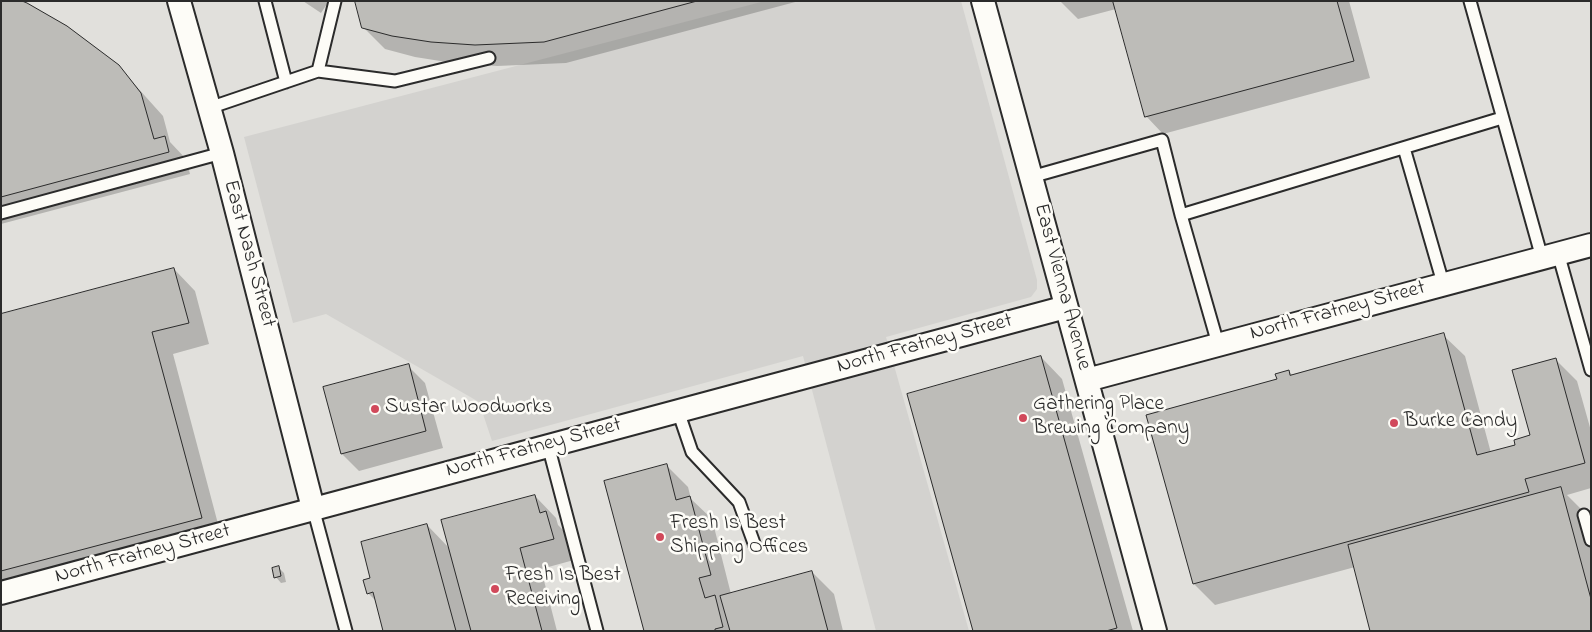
<!DOCTYPE html>
<html>
<head>
<meta charset="utf-8">
<style>
	body { margin:0 }
	#map { position:relative; width:1592px; height:632px; overflow:hidden; background:#f0efeb; font-family:"Indie Flower",sans-serif }
	canvas { display:block }
	.frame { position:absolute; inset:0; border:2px solid #2b2b2b; pointer-events:none }
</style>
</head>
<body>
<div id="map">
<canvas width="1592" height="632"></canvas>
<div class="frame"></div>
</div>
<script>
const c = document.querySelector('canvas').getContext('2d');
c.lineJoin = 'round';
function paint(path, color) {
  c.fillStyle = color;
  c.fill(path, 'evenodd');
}
function trace(path, color, width, dash) {
  c.strokeStyle = color;
  c.lineWidth = width;
  c.lineCap = dash ? 'butt' : 'round';
  c.setLineDash(dash || []);
  c.stroke(path);
}
function write(font, color, halo, rows, align = 'center') {
  c.font = font + ' "Indie Flower",sans-serif';
  c.lineWidth = 5;
  c.setLineDash([]);
  c.textBaseline = 'middle';
  c.strokeStyle = halo;
  c.fillStyle = color;
  for (const [text, x, y, turn = 0] of rows) {
    c.save();
    c.translate(x, y);
    c.rotate((+turn || 0) * Math.PI / 180);
    c.textAlign = isNaN(turn) ? turn : align;
    if (halo) c.strokeText(text, 0, 0);
    c.fillText(text, 0, 0);
    c.restore();
  }
}
paint(new Path2D(`
	M1,1H1591V631H1Z`), '#e1e0dc');
paint(new Path2D(`
	M765,1H961L1037,280V289L1031,297L886,337L969,631H876L803,356L492,441L479,402L326,314L293,323L244,137Z`), '#d3d2cf');
paint(new Path2D(`
	M1,1L118,66L163,116L170,142L186,159L190,174L1,224Z
	M303,1H329L321,13Z
	M356,1H799L566,63L497,66L453,63L415,57L385,49L363,27Z
	M1349,1L1370,78L1163,134L1146,116L1116,9L1078,19L1060,1Z
	M174,269L195,291L209,344L173,354L222,539L1,598V315Z
	M1443,335L1465,356L1491,453L1517,446L1532,436L1555,359L1577,381L1591,431V488L1567,495L1582,510L1591,542V631L1355,567L1215,605L1194,584L1278,380L1289,371L1293,376Z
	M1041,357L1062,379L1133,631H975Z
	M408,366L425,383L443,448L359,471L342,454Z
	M666,465L688,487L691,499L712,519L731,594L812,572L834,594L843,631H645Z
	M535,496L556,518L558,525L567,534L574,560L541,569L557,631H384L377,602L368,593L372,579L427,525L450,549Z
	M278,567L284,573L286,582L281,583L276,577Z`), '#0003');
const building = new Path2D(`
	M1,1H22L27,3L67,26L119,65L141,93L154,139L165,136L169,152L1,197Z
	M355,1H697L544,42L475,45L431,42L392,36L362,28Z
	M1113,1H1337L1354,61L1145,117Z
	M174,268L189,323L152,332L202,518L1,571V314Z
	M1444,333L1477,455L1515,445L1514,440L1530,435L1512,370L1556,358L1585,463L1525,479L1529,492L1193,584L1146,415L1277,379L1275,374L1289,370L1290,375Z
	M1041,356L1117,628L1106,631H973L907,394Z
	M409,364L426,431L341,454L323,387Z
	M667,464L676,500L690,496L711,575L699,578L705,598L715,595L723,627L715,629V631H644L604,481Z
	M1561,487L1591,599V631H1370L1348,545Z
	M535,495L540,513L546,511L554,539L520,548L542,631H471L441,520Z
	M427,524L456,631H383L373,592L367,594L363,580L370,578L361,542Z
	M279,566L281,576L274,578L272,568Z
	M812,571L828,631H730L720,596Z`);
paint(building, '#bdbcb8');
trace(building, '#2b2b2b', 1);
const service = new Path2D(`
	M265,1L286,82
	M1470,1L1542,258
	M318,71L395,81L489,58
	M209,108L318,71L335,1
	M1404,148L1443,283
	M1031,177L1162,140L1181,215L1502,118
	M1,213L222,153
	M1181,215L1218,344
	M1558,253L1591,370
	M678,411L692,452L739,502L755,546
	M548,445L597,631
	M313,508L346,631
	M1584,515L1591,540`);
const minor = new Path2D(`
	M179,1L222,153L313,508
	M983,1L1155,631
	M1087,380L1591,245
	M1,593L1066,307`);
trace(service, '#2b2b2b', 15);
trace(minor, '#2b2b2b', 26);
trace(service, '#fdfcf7', 11);
trace(minor, '#fdfcf7', 22);
for (const [x, y, r, color] of [
	[375,409,5,"#d1495b"],
	[1023,418,5,"#d1495b"],
	[1394,423,5,"#d1495b"],
	[660,537,5,"#d1495b"],
	[495,589,5,"#d1495b"]
]) {
  const dot = new Path2D();
  dot.arc(x, y, r, 0, 2 * Math.PI);
  c.fillStyle = color;
  c.fill(dot);
  trace(dot, '#fdfcf7', 2);
}
write('21px', '#2b2b2b', '#fdfcf7', [
	["East Nash Street",248,254,75],
	["East Vienna Avenue",1061,287,75],
	["North Fratney Street",1338,312,-15],
	["North Fratney Street",925,345,-15],
	["North Fratney Street",534,449,-15],
	["North Fratney Street",143,555,-15]
]);
write('21px', '#2b2b2b', '#fdfcf7', [
	["Gathering Place",1033,406],
	["Brewing Company",1033,430],
	["Sustar Woodworks",385,409],
	["Burke Candy",1404,423],
	["Fresh Is Best",670,525],
	["Shipping Offices",670,549],
	["Fresh Is Best",505,577],
	["Receiving",505,601]
], 'left');
</script>
</body>
</html>
